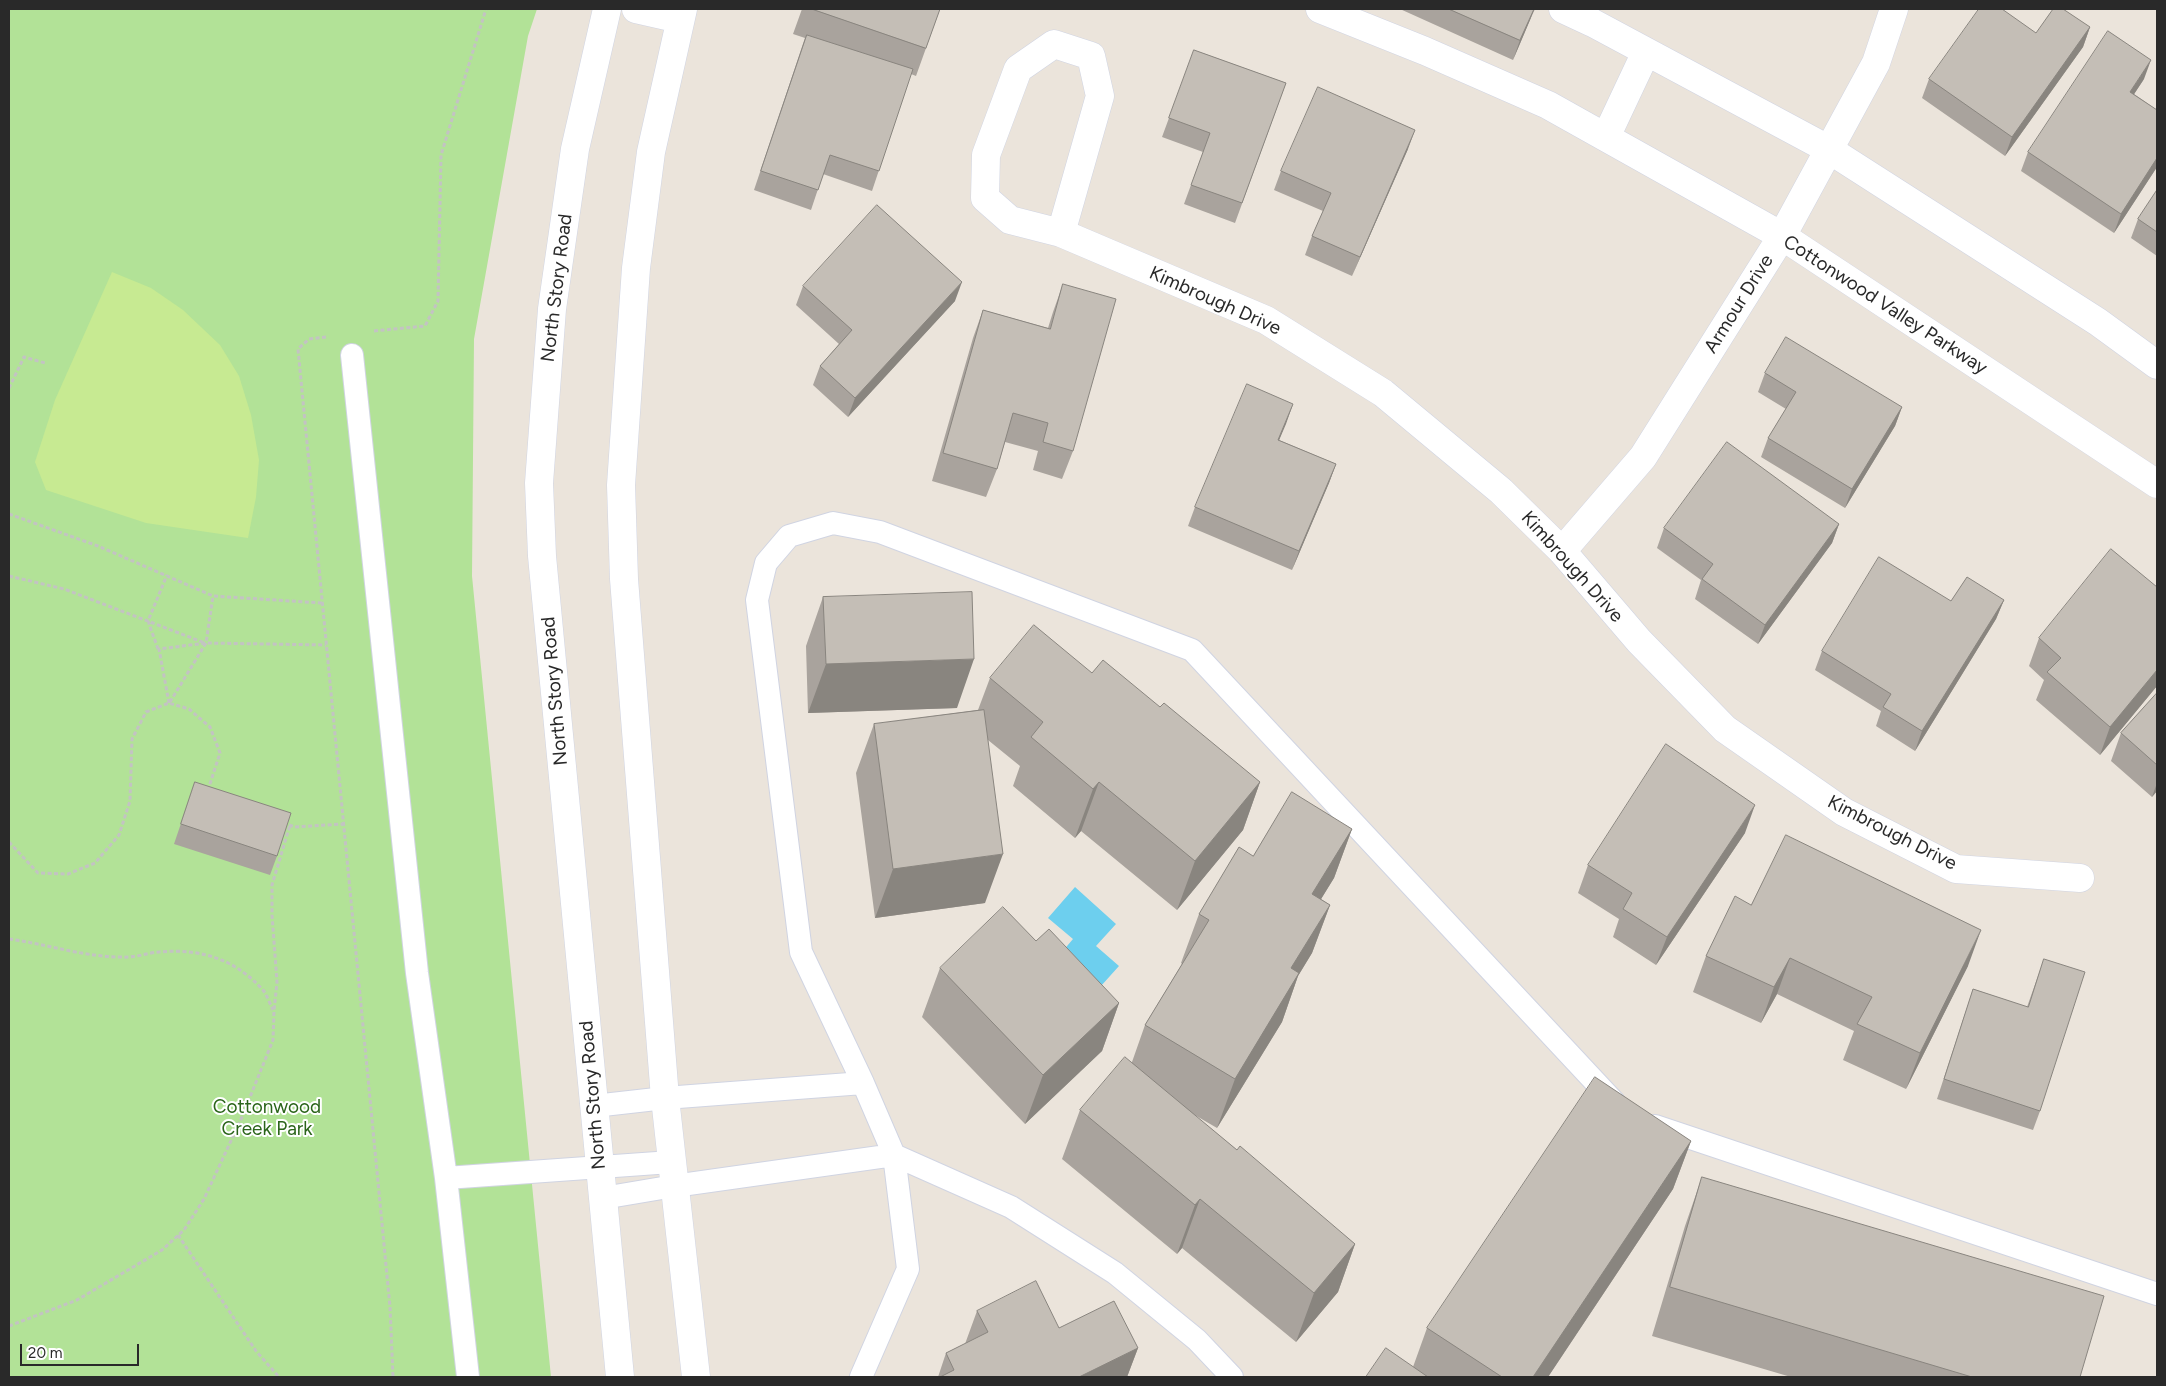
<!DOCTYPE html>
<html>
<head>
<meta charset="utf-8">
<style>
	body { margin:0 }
	#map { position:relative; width:2166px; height:1386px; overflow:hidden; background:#ebe4db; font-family:Figtree,sans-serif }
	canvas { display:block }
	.frame { position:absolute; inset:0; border:10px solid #292929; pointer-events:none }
	.scale { position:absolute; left:20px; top:1344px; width:119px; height:22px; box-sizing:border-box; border:2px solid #292929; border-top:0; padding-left:6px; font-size:15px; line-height:18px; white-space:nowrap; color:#292929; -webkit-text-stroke:4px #fff; paint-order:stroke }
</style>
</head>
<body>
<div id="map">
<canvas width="2166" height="1386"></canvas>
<div class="frame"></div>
<div class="scale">20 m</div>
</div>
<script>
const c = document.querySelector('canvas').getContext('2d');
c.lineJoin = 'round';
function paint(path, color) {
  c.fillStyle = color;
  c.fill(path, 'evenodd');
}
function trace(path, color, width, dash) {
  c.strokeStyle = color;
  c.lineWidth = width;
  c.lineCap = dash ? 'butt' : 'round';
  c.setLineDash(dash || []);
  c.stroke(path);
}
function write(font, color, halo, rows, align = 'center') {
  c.font = font + ' Figtree,sans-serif';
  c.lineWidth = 4;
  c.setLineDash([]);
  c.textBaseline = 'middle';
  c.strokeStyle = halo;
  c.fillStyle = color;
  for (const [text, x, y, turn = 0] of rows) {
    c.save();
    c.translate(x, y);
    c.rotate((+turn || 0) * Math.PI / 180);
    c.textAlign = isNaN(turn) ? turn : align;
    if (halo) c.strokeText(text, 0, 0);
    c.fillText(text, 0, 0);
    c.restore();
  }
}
paint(new Path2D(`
	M9,9H537L528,36L474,339L472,576L551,1377H9Z`), '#b2e297');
paint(new Path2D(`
	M112,272L151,288L183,310L220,345L239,376L251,415L259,460L256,497L248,538L146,523L46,490L35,462L55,400Z`), '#c7ea92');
paint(new Path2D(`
	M1075,887L1116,924L1096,946L1119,966L1101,986L1062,952L1073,939L1048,918Z`), '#6dcfee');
const service = new Path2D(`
	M352,355L417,973L446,1178L468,1377
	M594,1106L665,1098L863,1083
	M1655,1126L2157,1294
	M446,1178L671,1162
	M603,1198L674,1186L894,1155L1011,1207L1115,1273L1197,1340L1232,1377
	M861,1377L908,1269L894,1155L863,1083L801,952L757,600L766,563L789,536L833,523L880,532L1192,650L1614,1102`);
const minor = new Path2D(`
	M1320,9L1425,51L1548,105L1782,236L2157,484
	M1563,9L1593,23L1828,149L2098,322L2157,365
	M1606,137L1646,52
	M1061,233L1100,96L1091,56L1054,44L1018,69L986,155L985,198L1010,220L1061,233L1266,320L1383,393L1501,491L1562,551L1639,641L1725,729L1844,812L1956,869L2080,878
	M1562,551L1643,457L1782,236L1876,63L1894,9`);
const secondary = new Path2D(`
	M607,9L575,149L552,309L539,483L542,556L620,1377
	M636,9L680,19
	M683,9L651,152L636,268L621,485L624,579L665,1098L696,1377`);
trace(service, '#d0d4e2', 24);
trace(minor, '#d0d4e2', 29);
trace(secondary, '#d0d4e2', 29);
trace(new Path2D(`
	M374,331L425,326L438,301L441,155L486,9
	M326,337L309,339L298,349L390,1307L393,1377
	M9,388L24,357L45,363
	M9,514L98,546L213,596L322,603
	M9,576L64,589L205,643
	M158,649L148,621L167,575
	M170,702L206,643L213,596
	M169,703L159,649L206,643L326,645
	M289,825L295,827L343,824
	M9,842L38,873L68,874L95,863L119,835L130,801L132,739L146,712L169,703L189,709L210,727L220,753L208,790
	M9,939C47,944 83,957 122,957C134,958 147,953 159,952C200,948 235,959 263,990C267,995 270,1004 273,1010
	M178,1235L256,1351L279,1377
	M9,1326L77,1300L162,1250L184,1230L204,1199L242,1117L273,1040L274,1011L277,982L272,915V885L290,825`), '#c3c3c3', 3, [4, 2.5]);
trace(service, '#fff', 22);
trace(minor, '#fff', 28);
trace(secondary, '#fff', 28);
paint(new Path2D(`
	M802,9H940L916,76L911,74L872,191L823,174L811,210L754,190L805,38L793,34Z
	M1400,9H1535L1530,20L1513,60Z
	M2090,27L2083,47L2005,156L1922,98L1929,79Z
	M1194,50L1286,83L1235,223L1184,204L1203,152L1162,137Z
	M2144,79L2134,94L2157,110V167L2114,233L2021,171L2028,152Z
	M1408,149L1352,276L1305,255L1312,236L1323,211L1274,190L1281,171Z
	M2157,190V256L2131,238L2138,219Z
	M1063,284L1073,451L1062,479L1033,470L1038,451L1005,442L997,469L986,497L932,481L973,338L983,310L1048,328L1053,312Z
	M803,286L955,301L848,417L813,385L820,366L839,344L796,305Z
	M1765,373L1902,407L1895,426L1845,508L1761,457L1768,438L1786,409L1758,392Z
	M1293,404L1279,440L1336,464L1329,483L1292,570L1188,526L1195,507Z
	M1839,524L1832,543L1758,644L1695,599L1701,580L1657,548L1664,528Z
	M2157,587V686L2100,755L2036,700L2044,680L2029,666L2039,638Z
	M823,597L957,708L808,713L806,646Z
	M2004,600L1996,619L1915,751L1876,726L1881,711L1815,670L1822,651L1951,601Z
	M1092,673L1160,707L1260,782L1243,830L1177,910L1081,831L1075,838L1013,786L1020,766L988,740L985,903L875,918L856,773L874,724L978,710L990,678Z
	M2157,693V791L2152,797L2111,761L2121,733Z
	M195,782L277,856L270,875L174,844Z
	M1352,829L1334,878L1321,899L1330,905L1312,953L1298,976L1282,1022L1217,1128L1193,1114L1237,1150L1355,1244L1338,1292L1296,1342L1182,1248L1177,1254L1062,1159L1080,1110L1132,1062L1145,1025L1182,964L1181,963L1199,914L1253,856Z
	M1745,833L1656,965L1613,937L1619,919L1578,893L1588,865Z
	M1751,905L1968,966L1906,1089L1843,1060L1854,1031L1777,994L1761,1023L1693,992L1706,956Z
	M1036,941L1119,1003L1102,1051L1025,1124L922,1017L940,968Z
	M2044,959L2040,1111L2033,1130L1937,1099L1973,989L2027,1007Z
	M1691,1141L1673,1189L1548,1377H1366L1413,1367L1427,1328Z
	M1702,1177L2080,1377H1791L1652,1336L1685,1226Z
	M977,1311L1059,1328L1138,1348L1127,1377H938L946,1353L965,1344Z`), '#a9a39d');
paint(new Path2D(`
	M1534,9L1530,20L1513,60L1520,40Z
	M2090,27L2083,47L2005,156L2012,137Z
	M2151,60L2144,79L2123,111L2130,92Z
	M1415,130L1408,149L1352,276L1360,257Z
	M2157,158V167L2114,233L2121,214Z
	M962,282L955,301L848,417L855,398Z
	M1293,404L1286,424L1271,459L1278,440Z
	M1902,407L1895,426L1845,508L1852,489Z
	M1336,464L1329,483L1292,570L1299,551Z
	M1839,524L1832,543L1758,644L1765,625Z
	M2004,600L1996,619L1915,751L1922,731Z
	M974,659L957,708L808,713L826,664Z
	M2157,670V686L2100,755L2110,727Z
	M1099,782L1081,831L1075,838L1093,789Z
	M1260,782L1243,830L1177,910L1195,861Z
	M2157,783V791L2152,797Z
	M1755,805L1745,833L1656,965L1667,937Z
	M1352,829L1334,878L1294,943L1312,894Z
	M1003,854L985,903L875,918L893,869Z
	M1330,905L1312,953L1298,976L1282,1022L1217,1128L1235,1079L1291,968Z
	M1981,930L1968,966L1906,1089L1920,1053Z
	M1790,958L1777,994L1761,1023L1774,987Z
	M1119,1003L1102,1051L1025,1124L1043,1075Z
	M1691,1141L1673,1189L1548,1377H1533Z
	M1200,1199L1182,1248L1177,1254L1195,1205Z
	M1355,1244L1338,1292L1296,1342L1314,1293Z
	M1138,1348L1127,1377H1079Z`), '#89857f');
const building = new Path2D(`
	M812,9H940L926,48Z
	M1449,9H1534L1520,40Z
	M1979,9H2002L2036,33L2053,9H2063L2090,27L2012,137L1929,79Z
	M2108,31L2151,60L2130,92L2157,110V158L2121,214L2028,152Z
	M807,35L913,69L879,171L830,155L818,190L761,171Z
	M1194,50L1286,83L1242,203L1191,185L1210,133L1169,118Z
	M1318,87L1415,130L1360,257L1312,236L1331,193L1281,171Z
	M2157,190V232L2138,219Z
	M877,205L962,282L855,398L820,366L852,330L803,286Z
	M1063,284L1116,299L1073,451L1043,442L1048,423L1013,413L997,469L943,453L983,310L1050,329Z
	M1786,337L1902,407L1852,489L1768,438L1796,392L1765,373Z
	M1247,384L1293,404L1278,440L1336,464L1299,551L1195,507Z
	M1727,442L1839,524L1765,625L1702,579L1713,564L1664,528Z
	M2111,549L2157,587V670L2110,727L2047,672L2061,658L2039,638Z
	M1879,557L1951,601L1967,577L2004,600L1922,731L1883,707L1891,694L1822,651Z
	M972,592L974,659L826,664L823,597Z
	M1034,625L1092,673L1103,660L1160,707L1164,703L1260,782L1195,861L1099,782L1093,789L1031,737L1043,722L990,678Z
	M2157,693V765L2121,733Z
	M984,710L1003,854L893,869L874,724Z
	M1666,744L1755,805L1667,937L1623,909L1632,893L1588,865Z
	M195,782L291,813L277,856L181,824Z
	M1292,792L1352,829L1312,894L1330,905L1291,968L1299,973L1235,1079L1145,1025L1209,920L1199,914L1239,847L1253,856Z
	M1786,835L1981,930L1920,1053L1857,1024L1872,997L1790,958L1774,987L1706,956L1735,896L1751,905Z
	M1003,907L1036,941L1049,929L1119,1003L1043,1075L940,968Z
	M2044,959L2085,972L2040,1111L1944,1079L1973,989L2028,1007Z
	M1125,1057L1237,1150L1240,1146L1355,1244L1314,1293L1200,1199L1195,1205L1080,1110Z
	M1595,1077L1691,1141L1533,1377H1502L1427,1328Z
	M1702,1177L2104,1296L2080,1377H1972L1670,1287Z
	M1036,1281L1059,1328L1114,1301L1138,1348L1079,1377H940L954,1370L946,1353L988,1332L977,1311Z
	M1386,1348L1428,1377H1366Z`);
paint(building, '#c4beb6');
trace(building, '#89857f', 1);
write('19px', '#292929', '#fff', [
	["North Story Road",557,288,-83],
	["Kimbrough Drive",1215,301,24],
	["Armour Drive",1739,304,-58],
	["Cottonwood Valley Parkway",1885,305,33],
	["Kimbrough Drive",1572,567,48],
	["North Story Road",555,691,-95],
	["Kimbrough Drive",1892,833,27],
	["North Story Road",593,1095,-95]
]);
write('19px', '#2b651a', '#fff', [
	["Cottonwood",267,1107],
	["Creek Park",267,1129]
]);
</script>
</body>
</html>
